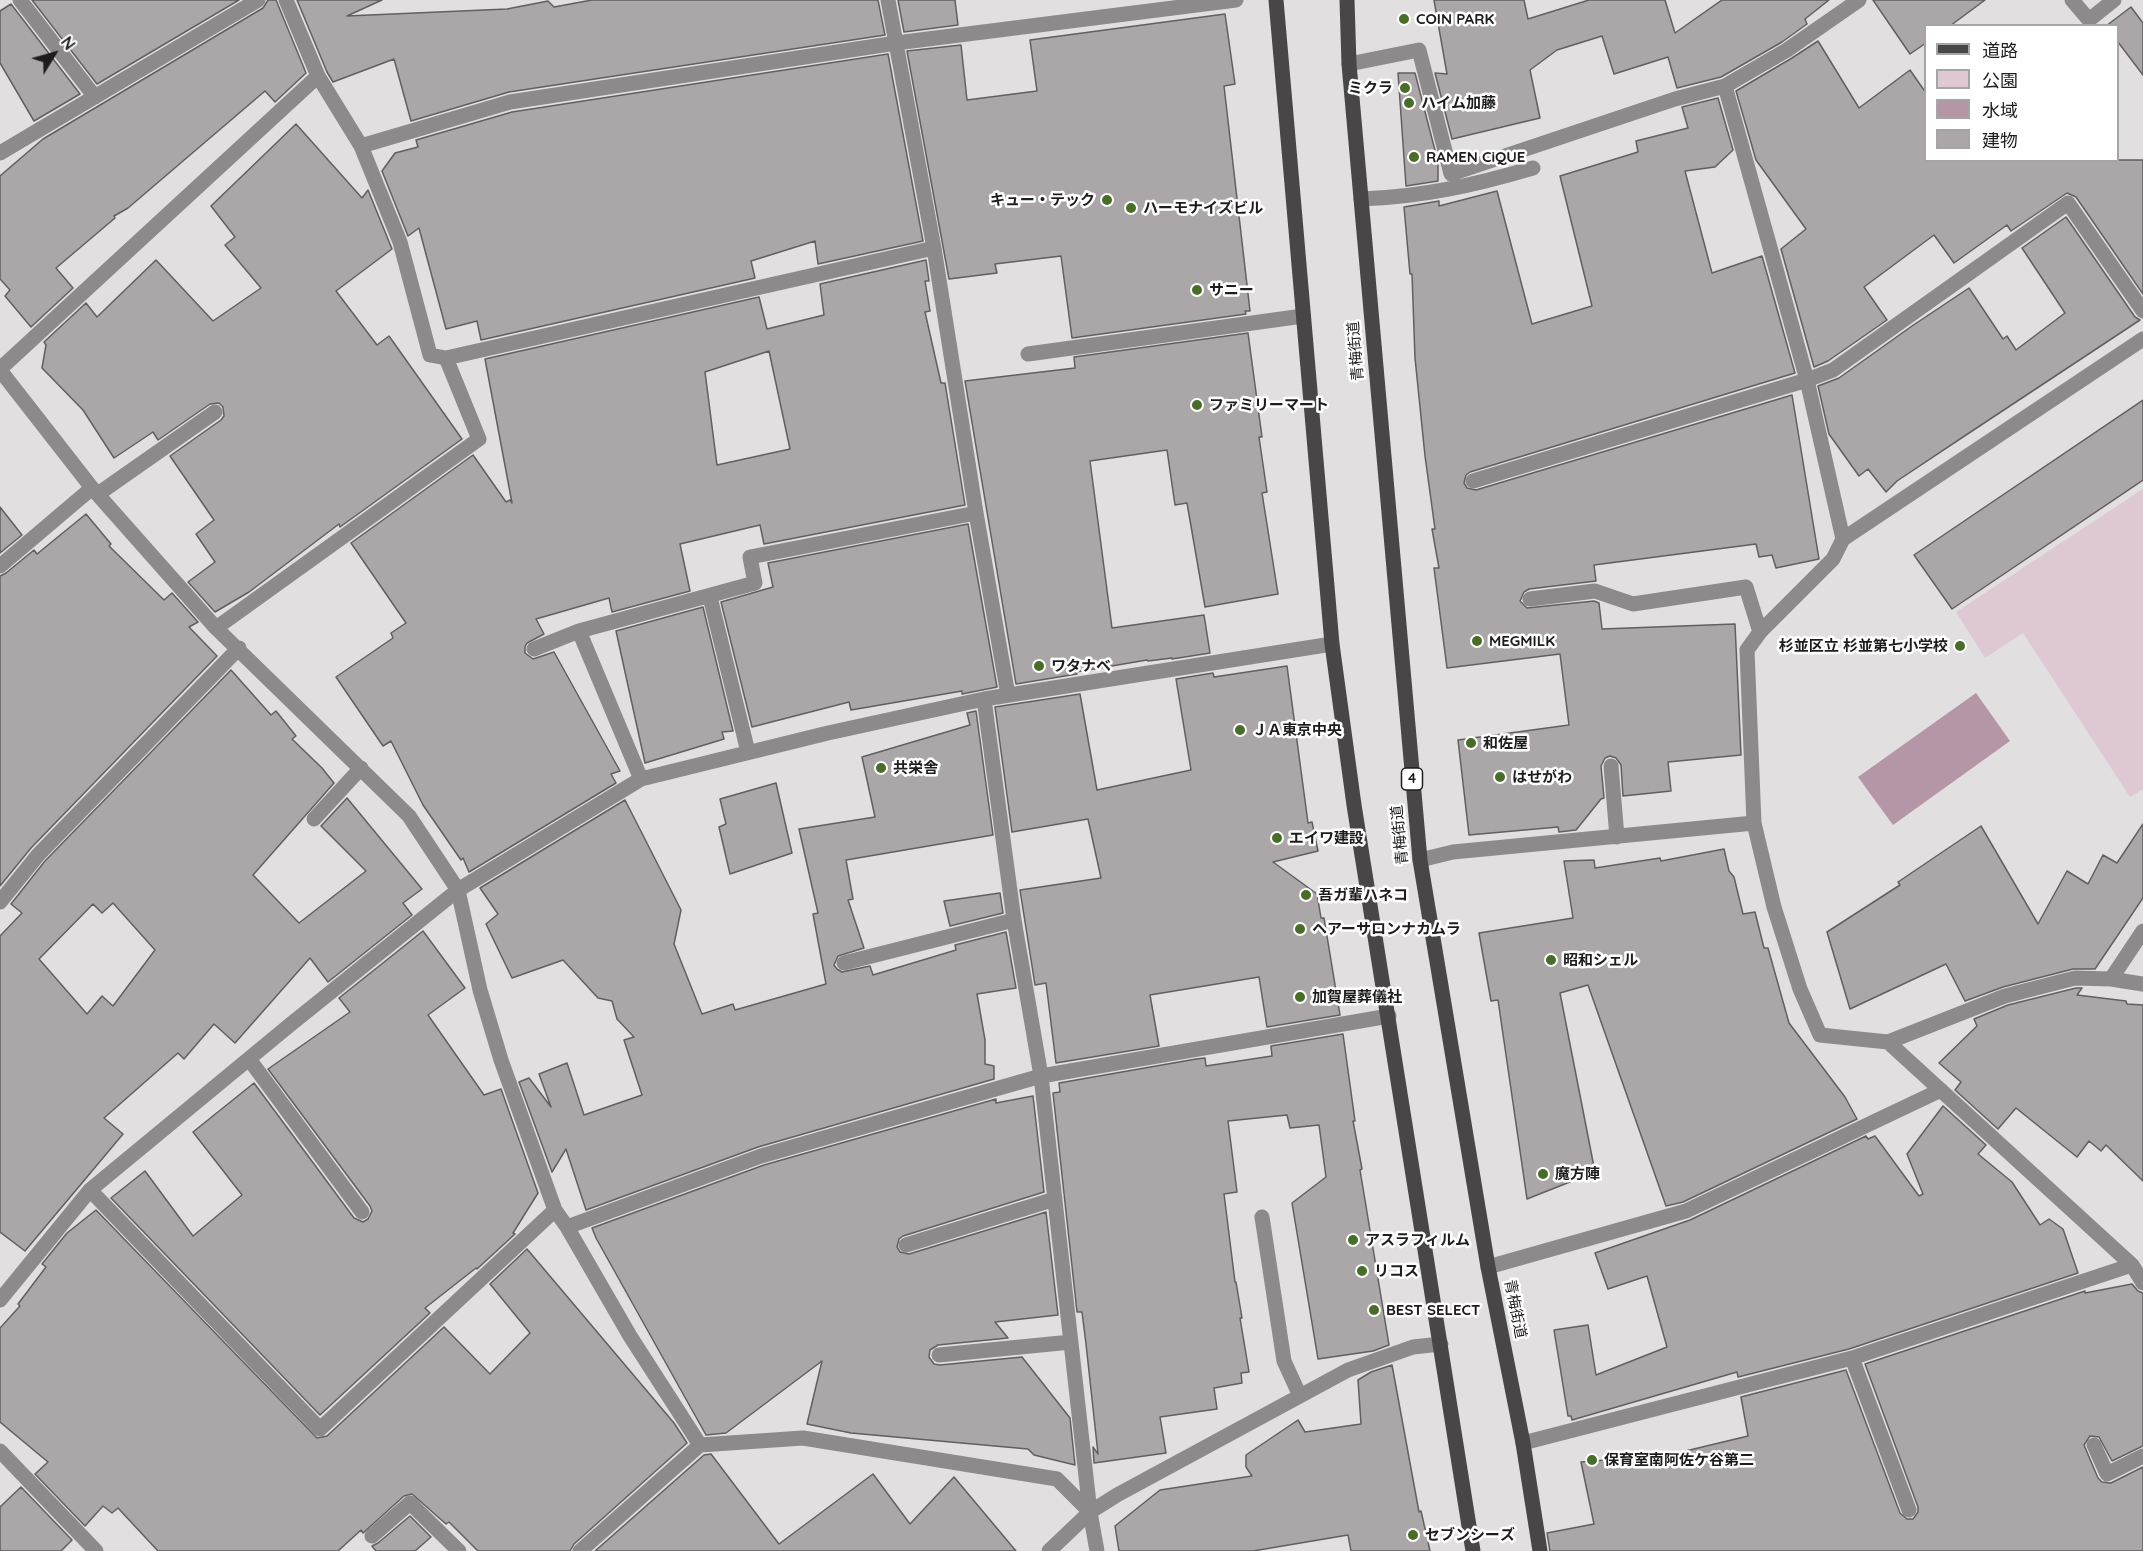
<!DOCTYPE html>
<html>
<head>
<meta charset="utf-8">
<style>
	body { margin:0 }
	#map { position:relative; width:2143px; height:1551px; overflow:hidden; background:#e2dfe1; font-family:Quicksand,"Noto Sans JP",sans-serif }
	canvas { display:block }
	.legend { position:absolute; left:1924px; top:24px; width:195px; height:138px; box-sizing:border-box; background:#fff; border:2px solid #a5a5a5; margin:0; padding:8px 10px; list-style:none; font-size:18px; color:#1e1d1e }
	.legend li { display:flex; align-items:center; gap:12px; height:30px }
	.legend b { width:30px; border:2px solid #a5a5a5 }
	.north { position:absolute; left:24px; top:24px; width:60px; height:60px; -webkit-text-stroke:4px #fff; paint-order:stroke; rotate:53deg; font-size:16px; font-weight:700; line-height:24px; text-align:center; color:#1e1d1e }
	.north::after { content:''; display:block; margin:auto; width:21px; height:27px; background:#1e1d1e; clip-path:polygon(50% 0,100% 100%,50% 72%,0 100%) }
</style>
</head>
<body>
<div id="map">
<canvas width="2143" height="1551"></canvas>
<ul class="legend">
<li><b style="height:8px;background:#484647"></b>道路</li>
<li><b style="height:16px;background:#ddc8d4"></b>公園</li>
<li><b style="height:16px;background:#b496a7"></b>水域</li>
<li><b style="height:16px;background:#aba7a9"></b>建物</li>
</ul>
<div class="north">N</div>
</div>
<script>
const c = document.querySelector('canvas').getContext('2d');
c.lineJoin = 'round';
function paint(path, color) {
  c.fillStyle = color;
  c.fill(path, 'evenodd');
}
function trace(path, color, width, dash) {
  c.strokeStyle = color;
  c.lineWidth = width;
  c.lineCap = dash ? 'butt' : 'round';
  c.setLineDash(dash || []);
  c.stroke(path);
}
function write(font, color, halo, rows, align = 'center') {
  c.font = font + ' Quicksand,"Noto Sans JP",sans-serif';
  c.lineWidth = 5;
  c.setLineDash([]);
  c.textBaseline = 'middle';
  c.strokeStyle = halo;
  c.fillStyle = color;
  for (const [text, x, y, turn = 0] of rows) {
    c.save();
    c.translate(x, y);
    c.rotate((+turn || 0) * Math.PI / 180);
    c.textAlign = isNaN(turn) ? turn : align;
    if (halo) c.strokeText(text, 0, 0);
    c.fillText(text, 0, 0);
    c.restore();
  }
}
paint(new Path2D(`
	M2143,489V789L2130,797L2023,633L1985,658L1956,612Z`), '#ddc8d4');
paint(new Path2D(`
	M1976,693L2010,741L1893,825L1858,777Z`), '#b496a7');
const building = new Path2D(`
	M32,0H239L97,84Z
	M268,0H276L306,73L275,102L265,91L128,208L114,216L115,218L56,268L73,288L31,327L5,296L10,290L0,279V176L43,139L263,8Z
	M297,0H382L347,16L507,9L548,1L554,7L592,0H878L885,35L509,92L411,121L394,59L333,82L327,72Z
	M898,0H955L958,25L904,32Z
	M1434,0H1524L1528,19L1589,0H1665L1675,33L1722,0H1829L1805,19L1807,24L1782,42L1721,77L1677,88L1668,57L1614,74L1602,36L1557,50L1530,70L1540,118L1452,139L1435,73L1447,74Z
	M1873,0H1985L1950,26H1926V43L1910,54Z
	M11,4L80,94L34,121L0,63V11Z
	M2131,7L2143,23V75L2118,42V26H2106Z
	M1225,14L1235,84L1224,86L1250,311H1245L1246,314L1072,338L1061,256L995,264L997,273L949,279L907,51L961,45L967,100L1037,91L1030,40Z
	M1818,41L1859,108L1910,70L1926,93V160H2143V294L2076,197L2067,193L2011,231L2007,225L1954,263L1934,235L1864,287L1887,320L1828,361L1814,367L1781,249L1806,229L1756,160L1736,91L1792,58Z
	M888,54L923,241L818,264L815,241L751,261L755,278L481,340L477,321L446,329L419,228L408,236L382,171L395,153L418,147L416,140L512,112Z
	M1398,73H1415L1438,162V181L1406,186Z
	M1718,98L1733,150L1715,167L1685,171L1712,273L1762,256L1795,373L1470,472L1466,475L1464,483L1467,488L1476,490L1792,395L1819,559L1776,568L1772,555L1759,557L1756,544L1594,565L1596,581L1529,589L1524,592L1520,601L1527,608L1594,601L1599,603L1602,629L1735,624L1741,755L1668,762L1671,791L1623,796L1621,765L1616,758L1610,756L1605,758L1601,766L1604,798L1601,799L1576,830L1559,832L1558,827L1469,835L1458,740L1569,725L1560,654L1447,668L1434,568H1439L1432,529H1435L1425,456L1415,358L1412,274H1410L1404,207L1439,201V206L1497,191L1532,324L1592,306L1560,176L1638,152L1636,141L1688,128L1682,107Z
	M296,124L362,198L368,190L392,249L336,291L377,345L389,336L462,439L340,527L339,524L249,592L215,612L188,582L215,562L196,534L214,520L170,456L221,420L224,416L223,407L219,403L210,404L158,440L153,432L114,458L83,410L42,368L46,345L44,342L86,303L97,317L156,260L213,321L261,288L225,245L235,237L211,206Z
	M2066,217L2135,317L2140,320L1966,435L1897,481L1886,492L1868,469L1859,476L1829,434L1818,386L1839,378L1912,326L1969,288L2003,339L2007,336L2016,350L2065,313L2022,248Z
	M926,260L929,281H925L930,311L925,312L941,383H945L965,505L764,544L760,525L680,544L690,591L612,612L609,598L536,619L544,634L527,643L525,647V653L533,659L554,652L620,771L611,774L616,783L469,872L463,858L461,860L423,805L391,741L383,746L336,677L393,638L391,633L406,623L351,543L473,455L506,502L510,500L512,503L485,359L759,297L767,329L824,315L820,284ZM769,351L790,449L717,465L705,372Z
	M1248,333L1262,437H1259L1267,492L1262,493L1278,594L1205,607L1187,503L1175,505L1167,450L1090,461L1112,628L1204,615L1210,653L1172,659V658L1148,661L1147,660L1076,672L1077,674L1016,684L965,381L1075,368L1074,357Z
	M2143,400V480L1952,609L1914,555Z
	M0,507L22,535L0,553Z
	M86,514L111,544L109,546L164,600L172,593L198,622L189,627L217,656L31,848L0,886V576L6,573L34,550L37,554Z
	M968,524L997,687L962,694V691L851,710L849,702L752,727L721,602L773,587L768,563Z
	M703,607L733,731L722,732L724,739L645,763L616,631Z
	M1287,666L1308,823L1312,822L1318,851L1273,862L1317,894L1321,918H1324L1340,1015L1267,1027L1259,977L1150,995L1159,1046L1056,1063L1046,983L1035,985L1020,890L1101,878L1088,819L1012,832L995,707L1080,694L1097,790L1191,770L1176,679L1213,673L1214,677Z
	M231,670L271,715L276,711L296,736L292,739L322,768L334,783L253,875L299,923L366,871L321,826L347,798L422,889L403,903L412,915L328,982L310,958L235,1043L214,1024L184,1059L178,1053L104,1118L123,1134L25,1251L0,1232V936L22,913L11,904L45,861ZM113,903L155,950L113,1006L102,996L87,1014L39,959L93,904L102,913Z
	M976,711L993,835L846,860L853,899L848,900L864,948L838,956L834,965L837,969L842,972L870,966L873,975L956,950L955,945L1006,932L1016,988L977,994L985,1040V1064L994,1066V1079L758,1147L586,1210L566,1149L552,1172L519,1082L529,1078L551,1107L539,1074L567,1063L584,1115L642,1095L624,1040L634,1037L617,1019L612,1001L598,998L563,960L512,978L486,924L498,914L480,888L625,800L681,910L674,944L702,1014L733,1004L735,1010L826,984L813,914L818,913L799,829L875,817L862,757L970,725L967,713Z
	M776,783L792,853L730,874L719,827L726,824L720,799Z
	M2143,824V898L2095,969H2073L2003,987L1965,1001L1946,964L1850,1009L1827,932L1900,885L1898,882L1981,826L2038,924L2067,871L2088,884L2103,855L2117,863Z
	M1724,849L1729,871L1734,877L1743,914L1755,912L1764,948H1768L1789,1023L1845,1097L1857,1119L1683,1202L1666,1206L1588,985L1560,993L1595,1172L1527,1199L1498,1000L1491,1001L1479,933L1573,918L1564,861L1594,860L1595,868L1660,858L1661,861Z
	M1000,893L1003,913L950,926L944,901Z
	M423,931L465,988L428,1015L484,1095L501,1089L538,1193L513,1233L515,1234L477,1269L476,1268L425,1308L430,1313L320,1415L111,1198L145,1171L193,1236L242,1195L193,1132L254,1083L354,1218L363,1222L368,1219L372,1211L370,1206L268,1069L350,1012L339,998Z
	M2076,988H2082L2077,995L2126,1001L2127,1004L2143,1005V1181L2106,1145L2101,1151L2089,1141L2077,1157L2016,1108L1998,1129L1955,1090L1961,1082L1939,1063L1977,1026L1974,1019L2008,1005Z
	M1343,1034L1355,1121H1353L1362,1169L1360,1170L1389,1345L1373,1351L1318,1359L1292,1203L1326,1177L1319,1125L1290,1128L1287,1115L1228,1121L1237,1192L1224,1194L1235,1282H1236L1242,1318H1240L1249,1372L1241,1373L1242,1383L1214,1388L1217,1409L1160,1417L1166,1453L1094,1463L1093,1447L1098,1454L1086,1344L1082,1312H1077L1053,1093L1060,1092L1059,1083L1196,1059L1205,1058L1206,1066L1272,1056L1271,1046Z
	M1033,1096L1044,1192L903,1236L899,1239L897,1247L900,1252L909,1254L1046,1212L1058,1315L995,1322L1008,1338L938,1345L930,1350L929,1357L934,1364L940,1365L1022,1357L1070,1418L1075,1465L1034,1455L1028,1449L851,1433L807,1424L822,1361L726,1433L706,1435L596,1238L592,1228L764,1165L996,1099V1103Z
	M1943,1106L1986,1145L1978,1154L2012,1182L2040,1225L2049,1219L2063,1229L2078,1273L1849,1349L1738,1377L1737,1372L1572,1420L1571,1416H1568L1554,1330L1588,1325L1596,1375L1667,1347L1647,1276L1608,1289L1595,1253L1690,1220L1866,1136L1868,1139L1875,1136L1919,1196L1923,1194L1907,1154Z
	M96,1210L317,1438L327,1436L444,1327L490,1374L530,1333L490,1284L527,1249L674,1423L687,1443L574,1544L570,1551H478L449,1522L446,1524L412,1494L404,1496L363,1533L361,1530L338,1551H158L118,1508L112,1513L103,1506L85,1526L35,1474L48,1462L0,1422V1328L20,1306L18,1304L46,1267L42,1264L67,1233Z
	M2132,1284L2138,1291L2143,1293V1446L2112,1461L2099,1437L2090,1436L2084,1445L2098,1478L2102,1482L2111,1483L2143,1467V1551H1550L1547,1533L1594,1524L1581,1462L1669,1455L1748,1436L1741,1397L1846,1370L1900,1513L1907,1519H1913L1918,1512V1507L1865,1364L2085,1291V1293Z
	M1392,1365L1419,1512L1421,1511L1430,1551H1351L1348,1535L1253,1551H1119L1115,1526L1160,1490L1252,1476L1246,1467V1455L1298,1420L1305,1432L1361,1424L1358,1380L1371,1372Z
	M711,1454L779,1544L873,1474L910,1524L954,1477L1016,1551H595L704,1455Z
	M21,1487L72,1540L61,1551H0V1507Z
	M410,1516L431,1537L415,1551H376L372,1546L378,1543Z`);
paint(building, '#aba7a9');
trace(building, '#625f60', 1.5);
trace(new Path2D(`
	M20,0L95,97
	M286,0L318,76L361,146L400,242L430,355L446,358L934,248
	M888,0L934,248L976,513L1008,695
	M2072,0L2089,20L2114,0
	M1349,64L1419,50L1451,174L1675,99L1725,86L1787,50L1859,0
	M1725,86L1807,380L1843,539
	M361,146L510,102L896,43L1236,0
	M0,153L258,0
	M1361,199C1422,197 1475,185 1533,168
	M2143,339L1843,539L1833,559L1760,632L1747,650L1754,823L1774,907L1800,989L1820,1035L1888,1042L2005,996L2075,978L2111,979L2143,984
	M1028,354L1303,316
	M0,369L318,76
	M0,370L92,488L216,628L409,816L458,890L480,990L501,1060L555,1210L567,1227L630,1336L700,1445
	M1473,481L1807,380L1833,370L2068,203L2143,311
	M98,494L215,412
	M0,566L92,488
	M710,597L748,752
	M1530,599L1595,591L1633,604L1746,587L1760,632
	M216,628L479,439L446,358
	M579,631L755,583L750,557L976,513
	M534,649L579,631L641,779
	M984,699L1014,920L1041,1076L1090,1512L1097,1551
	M1611,766L1617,837
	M314,819L361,768
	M1420,860L1453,852L1754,823
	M0,902L38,855L239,648
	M844,963L1014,920
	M2111,979L2143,931
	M1888,1042L2132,1265L2143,1283
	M249,1059L362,1212
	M90,1190L320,1429L555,1210
	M1262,1217L1284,1361L1300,1396
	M567,1227L761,1156L1041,1076L1389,1016
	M906,1245L1055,1199
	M1488,1267L1686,1211L1941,1090
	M0,1300L90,1190L291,1024L458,890L641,779L828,733L984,699L1332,644
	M939,1355L1071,1342
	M1852,1358L1909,1510
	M1523,1443L1852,1358L2132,1265
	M2094,1445L2107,1474L2143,1456
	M0,1451L96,1551
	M372,1536L410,1503L459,1551
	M580,1551L700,1445L803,1438L1057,1479L1090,1512
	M1049,1551L1090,1512L1117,1495L1348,1370L1413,1347L1441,1344`), '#8c8a8b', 15);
trace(new Path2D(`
	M1276,0L1332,644L1354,805L1473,1551
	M1347,0L1349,64L1420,860L1488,1267L1523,1443L1540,1551`), '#484647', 15);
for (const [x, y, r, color] of [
	[1404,19,6,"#476d28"],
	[1405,88,6,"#476d28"],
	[1409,103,6,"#476d28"],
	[1414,157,6,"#476d28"],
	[1107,200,6,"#476d28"],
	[1131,208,6,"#476d28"],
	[1197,290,6,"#476d28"],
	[1197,405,6,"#476d28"],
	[1477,641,6,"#476d28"],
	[1960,646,6,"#476d28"],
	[1039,666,6,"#476d28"],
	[1240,730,6,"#476d28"],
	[1471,743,6,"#476d28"],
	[881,768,6,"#476d28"],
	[1500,777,6,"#476d28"],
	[1277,838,6,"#476d28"],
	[1306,895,6,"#476d28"],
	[1300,929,6,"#476d28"],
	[1551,960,6,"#476d28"],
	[1300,997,6,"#476d28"],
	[1543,1174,6,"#476d28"],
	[1353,1240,6,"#476d28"],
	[1362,1271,6,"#476d28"],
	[1374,1310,6,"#476d28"],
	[1592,1460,6,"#476d28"],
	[1413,1535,6,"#476d28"]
]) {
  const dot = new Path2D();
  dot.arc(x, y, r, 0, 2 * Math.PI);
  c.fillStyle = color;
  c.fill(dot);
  trace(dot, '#fff', 2);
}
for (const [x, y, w] of [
	[1412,779,21]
]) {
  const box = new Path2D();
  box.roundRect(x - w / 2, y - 11, w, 22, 4.5);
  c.fillStyle = '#fff';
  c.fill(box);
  trace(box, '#1e1d1e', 1.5);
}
write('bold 14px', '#1e1d1e', null, [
	["4",1412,779]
]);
write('bold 15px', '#1e1d1e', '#fff', [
	["COIN PARK",1416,19],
	["ミクラ",1393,88,"right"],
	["ハイム加藤",1421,103],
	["RAMEN CiQUE",1426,157],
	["キュー・テック",1095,200,"right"],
	["ハーモナイズビル",1143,208],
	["サニー",1209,290],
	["ファミリーマート",1209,405],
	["MEGMILK",1489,641],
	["杉並区立 杉並第七小学校",1948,646,"right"],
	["ワタナベ",1051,666],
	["ＪＡ東京中央",1252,730],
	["和佐屋",1483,743],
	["共栄舎",893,768],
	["はせがわ",1512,777],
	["エイワ建設",1289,838],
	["吾ガ輩ハネコ",1318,895],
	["ヘアーサロンナカムラ",1312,929],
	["昭和シェル",1563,960],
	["加賀屋葬儀社",1312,997],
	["魔方陣",1555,1174],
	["アスラフィルム",1365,1240],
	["リコス",1374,1271],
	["BEST SELECT",1386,1310],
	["保育室南阿佐ケ谷第二",1604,1460],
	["セブンシーズ",1425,1535]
], 'left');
write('15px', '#1e1d1e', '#fff', [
	["青梅街道",1356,351,-95],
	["青梅街道",1400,835,-96],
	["青梅街道",1515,1309,79]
]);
</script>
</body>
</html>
